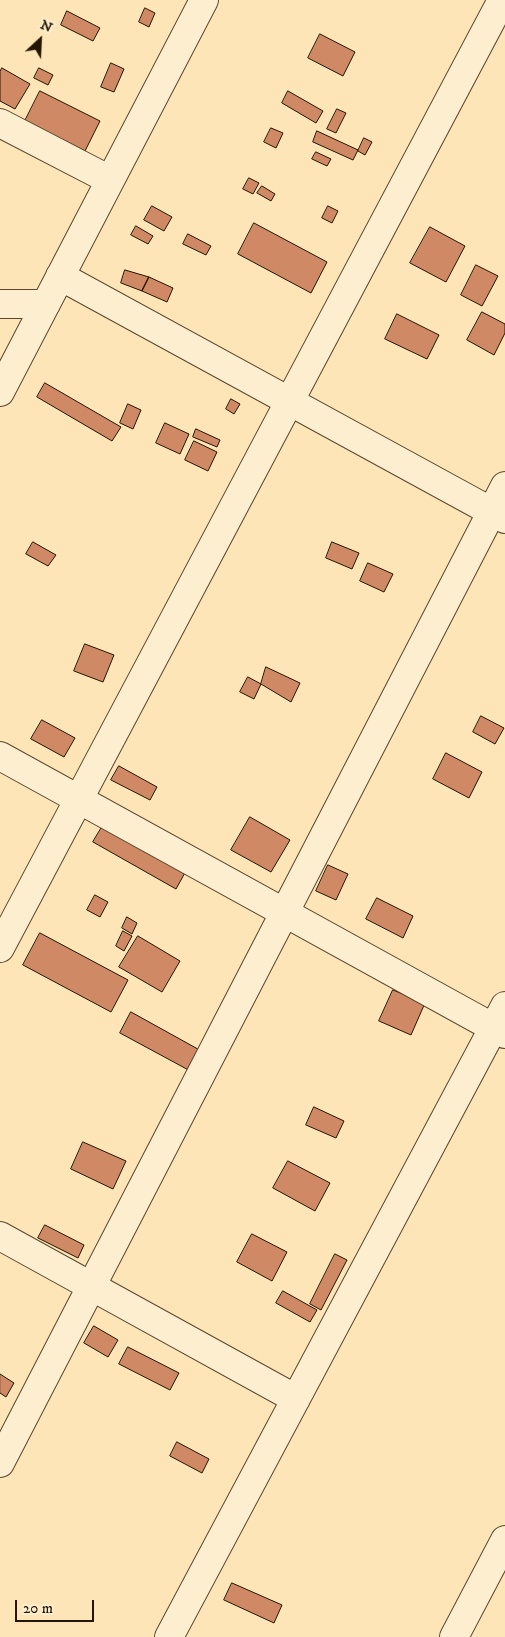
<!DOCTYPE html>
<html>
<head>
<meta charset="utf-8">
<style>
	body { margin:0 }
	#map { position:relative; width:505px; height:1637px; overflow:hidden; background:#fde5b7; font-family:"IM FELL DW Pica",serif }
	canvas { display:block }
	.north { position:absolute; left:15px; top:15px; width:50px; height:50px; -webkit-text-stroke:4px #feeed0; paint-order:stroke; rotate:25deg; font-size:14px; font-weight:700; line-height:20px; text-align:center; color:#241400 }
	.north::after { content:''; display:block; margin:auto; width:18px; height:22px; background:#241400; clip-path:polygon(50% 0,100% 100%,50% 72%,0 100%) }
	.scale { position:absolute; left:15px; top:1600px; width:79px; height:22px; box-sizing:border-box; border:2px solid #241400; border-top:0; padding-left:6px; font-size:15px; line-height:18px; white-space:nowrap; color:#241400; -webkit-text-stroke:4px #feeed0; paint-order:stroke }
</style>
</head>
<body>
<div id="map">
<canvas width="505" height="1637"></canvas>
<div class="north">N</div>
<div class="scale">20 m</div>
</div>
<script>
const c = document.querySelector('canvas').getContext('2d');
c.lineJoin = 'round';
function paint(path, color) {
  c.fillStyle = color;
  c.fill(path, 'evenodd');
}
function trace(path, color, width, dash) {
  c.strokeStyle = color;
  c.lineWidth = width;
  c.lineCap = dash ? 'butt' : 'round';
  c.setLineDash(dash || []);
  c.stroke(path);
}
const building = new Path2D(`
	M145,8L155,13L149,27L139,22Z
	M67,11L100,28L93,41L61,25Z
	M320,34L355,52L343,76L308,58Z
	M111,63L124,69L114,92L101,87Z
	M2,68L30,84L15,109L0,101V72Z
	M39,68L53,75L48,85L34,78Z
	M40,91L100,121L85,151L25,121Z
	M288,91L323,111L316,123L282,103Z
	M337,109L346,113L336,133L327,129Z
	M271,128L283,133L276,148L264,142Z
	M317,131L358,150L353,160L313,142Z
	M364,138L372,142L365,155L358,151Z
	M316,152L331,159L327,166L312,159Z
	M249,178L259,183L253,194L243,189Z
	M262,186L275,194L271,201L257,193Z
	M152,206L172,217L164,231L144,220Z
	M328,206L338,211L332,223L322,218Z
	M254,223L327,262L311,293L238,254Z
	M136,226L153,236L148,244L131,235Z
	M430,227L465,246L446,282L410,263Z
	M188,234L211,246L206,255L183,244Z
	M476,265L498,276L482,306L461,295Z
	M125,270L149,277L142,291L121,283Z
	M149,277L173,288L167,302L142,291Z
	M482,312L505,324V333L494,355L467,340Z
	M397,314L439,335L427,359L385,339Z
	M45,383L121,427L112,441L37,397Z
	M231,399L240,404L234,414L226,409Z
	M128,404L141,410L133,429L120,423Z
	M165,423L189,434L180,454L156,443Z
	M196,429L220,440L217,447L193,437Z
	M194,441L217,452L208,471L185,460Z
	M33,542L56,555L48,566L26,554Z
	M332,542L359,553L352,569L326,558Z
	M368,563L393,574L384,592L360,581Z
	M85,644L114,655L103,682L74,671Z
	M266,667L300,683L291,702L261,684Z
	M248,677L261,684L254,699L240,692Z
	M481,716L504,728L495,744L473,732Z
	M42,720L75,738L64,757L31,739Z
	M446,753L482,772L469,798L433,779Z
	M119,766L157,787L150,800L111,780Z
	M250,817L290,840L271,872L231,850Z
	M105,822L187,869L176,889L93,842Z
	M328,865L348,874L336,900L316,891Z
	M95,895L108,902L100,917L87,910Z
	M377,898L413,916L403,938L366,919Z
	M127,917L137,923L132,934L122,928Z
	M123,931L132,936L124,951L116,946Z
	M40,933L128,980L111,1012L23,965Z
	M138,936L180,961L162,992L119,967Z
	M393,990L425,1003L411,1035L379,1021Z
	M131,1012L205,1053L194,1073L120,1033Z
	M314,1107L344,1121L336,1138L306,1125Z
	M83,1142L126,1161L113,1189L71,1169Z
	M288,1161L330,1183L315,1211L273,1188Z
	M45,1225L84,1245L78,1258L38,1238Z
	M252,1234L287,1252L272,1281L237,1262Z
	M335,1254L347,1260L321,1310L310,1304Z
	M283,1291L317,1310L310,1322L276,1303Z
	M94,1326L118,1340L108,1357L84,1343Z
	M128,1347L179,1373L170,1390L119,1364Z
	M0,1374L14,1383L6,1397L0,1393Z
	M177,1442L209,1459L202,1473L170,1456Z
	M232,1583L282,1605L274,1623L224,1600Z`);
paint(building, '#d08965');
trace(building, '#241400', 1);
const minor = new Path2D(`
	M0,123L110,180
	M60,276L505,519
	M0,304H46
	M0,392L204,0
	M0,756L505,1034
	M0,948L502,0
	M0,1236L296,1399
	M0,1463L505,486
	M169,1637L505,1006
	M454,1637L505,1540`);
trace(minor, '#5a482e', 30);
trace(minor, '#feeed0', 28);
</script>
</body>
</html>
